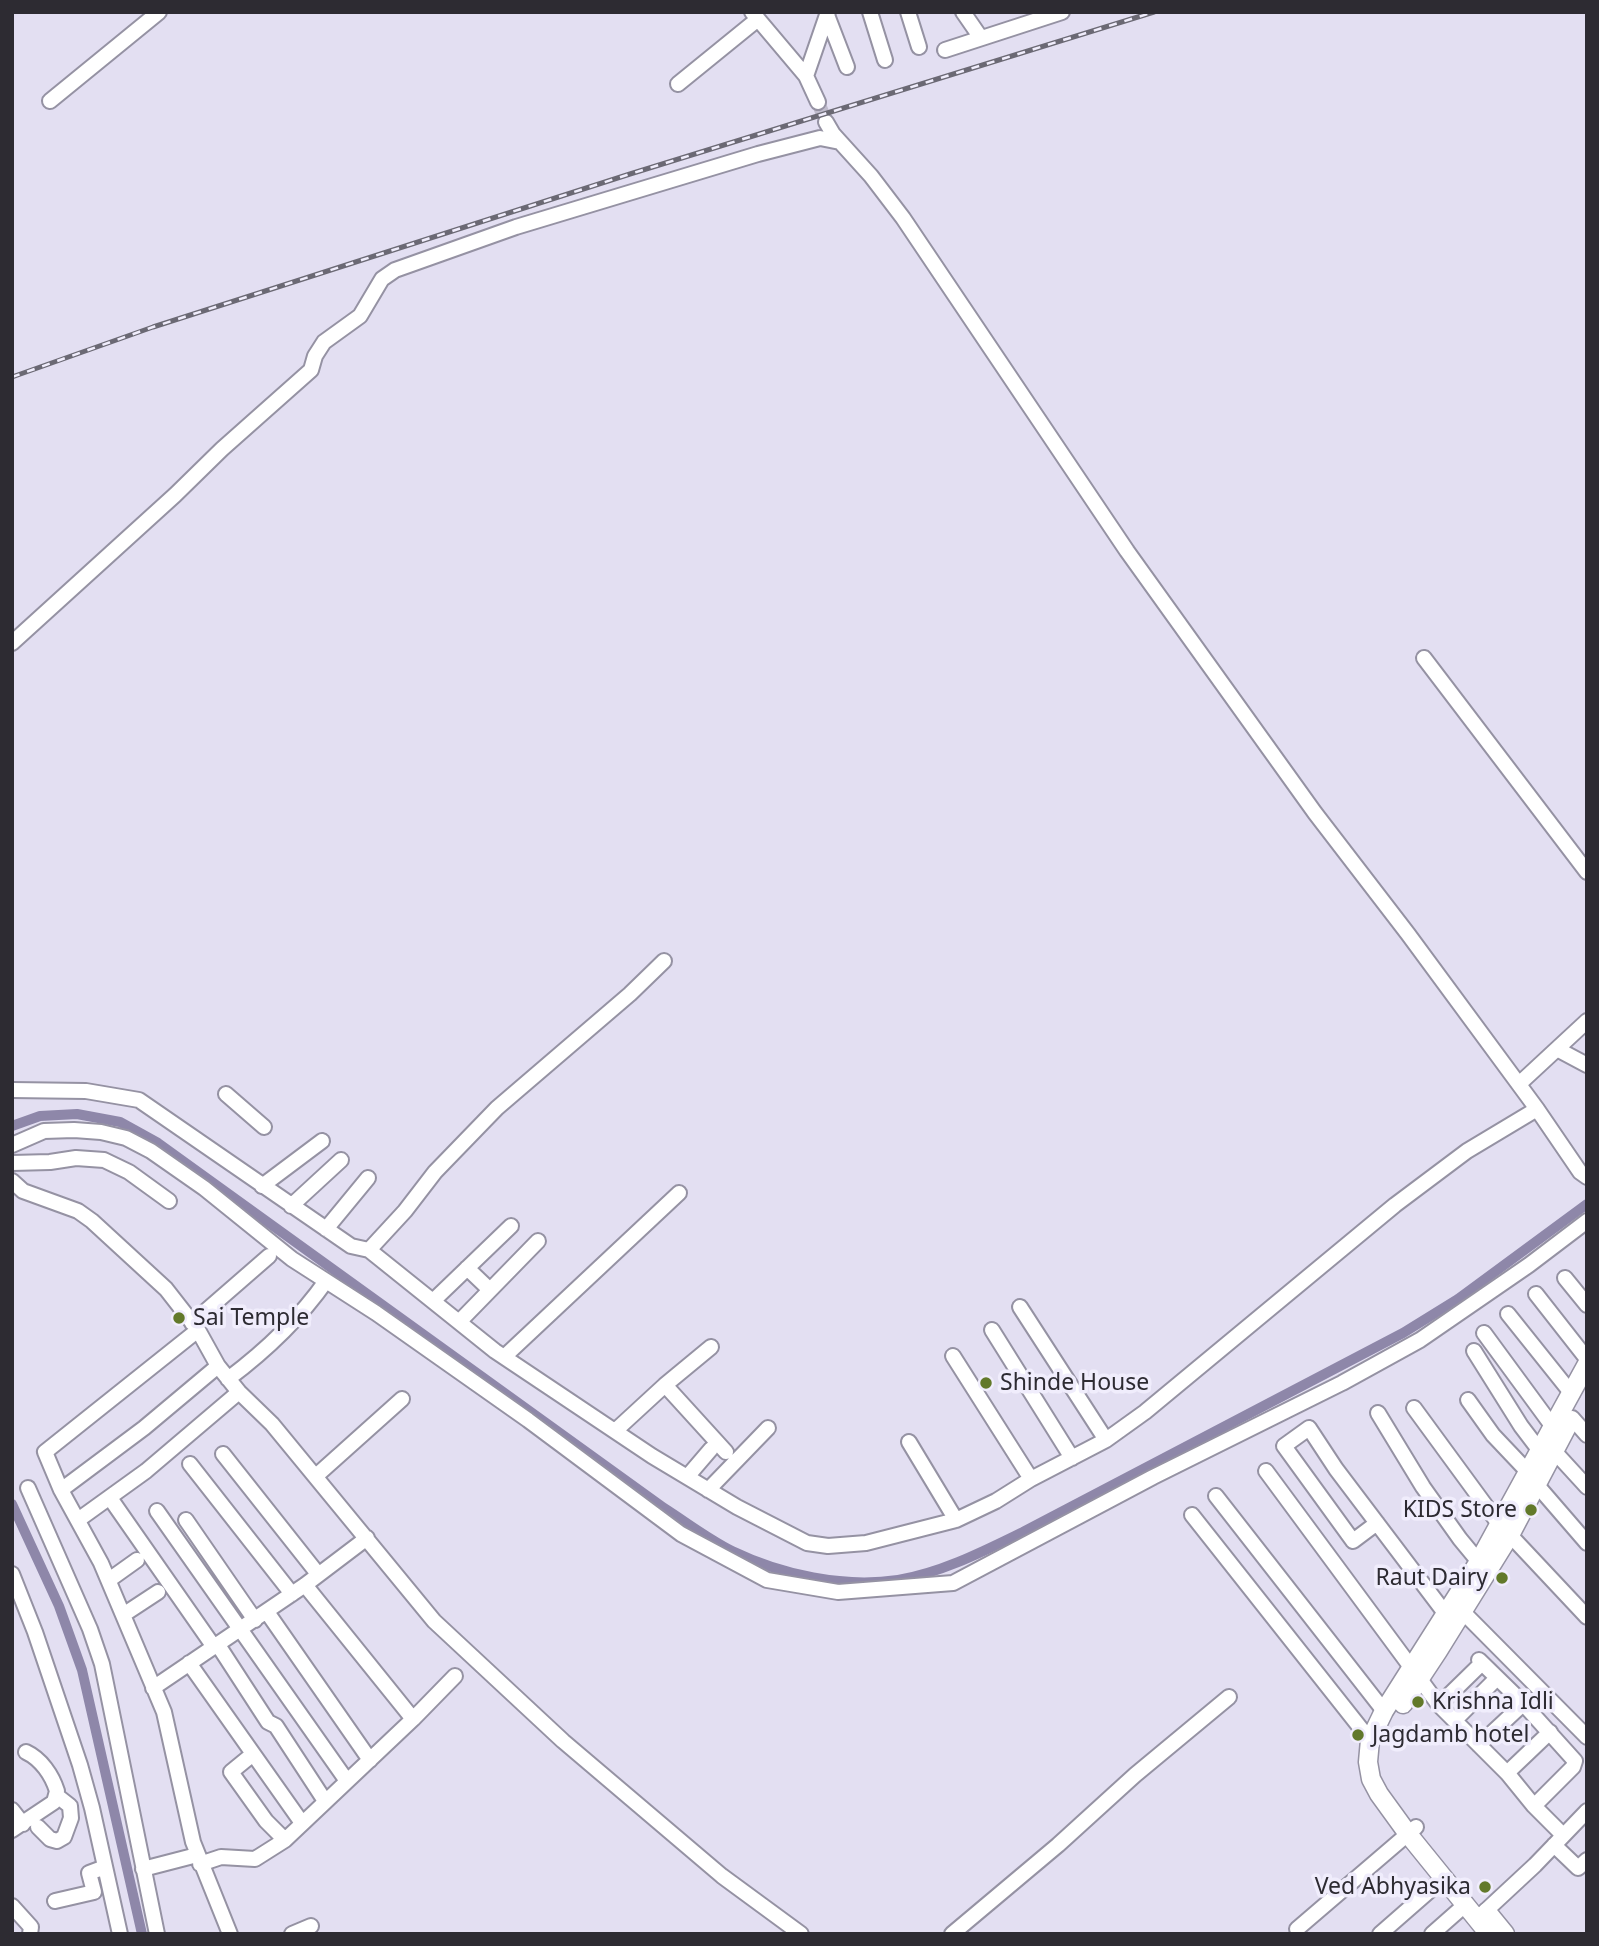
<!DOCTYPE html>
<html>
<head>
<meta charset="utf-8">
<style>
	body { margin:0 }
	#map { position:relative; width:1599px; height:1946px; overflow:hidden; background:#e3dff2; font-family:"Noto Sans",sans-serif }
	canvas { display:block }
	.frame { position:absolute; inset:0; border:14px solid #2d2b32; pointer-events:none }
</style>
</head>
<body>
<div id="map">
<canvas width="1599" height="1946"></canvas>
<div class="frame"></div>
</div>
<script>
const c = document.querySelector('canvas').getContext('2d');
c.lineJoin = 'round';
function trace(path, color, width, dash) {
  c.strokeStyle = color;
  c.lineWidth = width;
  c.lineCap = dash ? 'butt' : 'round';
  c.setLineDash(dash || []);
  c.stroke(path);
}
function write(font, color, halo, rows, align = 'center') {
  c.font = font + ' "Noto Sans",sans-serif';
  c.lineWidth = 7;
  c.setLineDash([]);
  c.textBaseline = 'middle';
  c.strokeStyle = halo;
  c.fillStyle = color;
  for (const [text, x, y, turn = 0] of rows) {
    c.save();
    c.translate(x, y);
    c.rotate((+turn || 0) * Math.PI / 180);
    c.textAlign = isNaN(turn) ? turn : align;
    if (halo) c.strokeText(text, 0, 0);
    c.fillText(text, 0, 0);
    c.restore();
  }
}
trace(new Path2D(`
	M12,1126L40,1116L77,1114L120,1122L158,1143L664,1508C686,1522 708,1539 732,1551C782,1575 843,1588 898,1580C941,1573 984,1551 1023,1532L1403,1333L1458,1299L1587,1204
	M12,1504L59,1606L82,1670L142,1934`), '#8e87a9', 10);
trace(new Path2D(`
	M818,102L826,122`), '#bfbbcc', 14, [14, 7]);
const minor = new Path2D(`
	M752,12L806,76L818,102
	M870,12L885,60
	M908,12L919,47
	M963,12L981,38
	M827,15L847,67
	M945,50L1062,12
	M806,76L828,12
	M678,84L758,19
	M50,101L159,12
	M826,122L833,134L871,176L903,218L1127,551L1315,813L1408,934L1537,1109L1580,1172L1587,1177
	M12,643L175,495L222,449L311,370L315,356L324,342L360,316L382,279L395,270L516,227L758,154L820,138L840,142
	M1424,658L1587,872
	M1557,1049L1587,1065
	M1519,1084L1587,1021
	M12,1090L86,1091L139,1100L351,1246L369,1250L405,1211L435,1172L497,1108L630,994L664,961
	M226,1094L264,1127
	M12,1145L44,1131L74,1130L101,1132L126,1138L151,1151L204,1188L292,1259L376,1313L528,1420L681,1534L767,1580L838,1592L953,1583L1153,1477L1342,1383L1420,1340L1529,1265L1587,1221
	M12,1163L50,1162L76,1158L104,1160L129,1172L169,1201
	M12,1181L23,1191L78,1211L92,1221L166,1289L198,1330L218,1366L239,1392L272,1424L434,1621L563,1741L722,1876L801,1934
	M262,1186L322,1141
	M291,1206L341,1160
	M326,1229L368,1178
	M369,1250L495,1351L652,1456L737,1507L807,1543L828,1546L866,1543L956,1520L996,1501L1031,1479L1106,1440L1145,1412L1395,1205L1467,1151L1537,1109
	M467,1268L490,1290
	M1565,1278L1587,1305
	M1536,1294L1587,1359
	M433,1301L511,1226
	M1020,1307L1106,1440
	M1508,1314L1572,1394
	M459,1322L538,1241
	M192,1323L269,1256
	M198,1330L45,1452L61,1490L101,1563L164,1712L193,1842L230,1934
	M992,1330L1072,1458
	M1484,1333L1553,1427
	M1474,1351L1521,1426L1540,1451
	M953,1356L1031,1479
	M504,1357L679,1193
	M228,1379C264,1352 300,1318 326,1281
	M665,1385L726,1452
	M1468,1400L1493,1435L1529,1473
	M1414,1408L1499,1524
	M1378,1413L1423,1487L1460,1539L1484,1568
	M1572,1418L1587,1435
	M615,1431L665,1385L711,1347
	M909,1442L956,1520
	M1554,1451L1587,1487
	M223,1454L318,1574
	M190,1464L292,1594
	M1266,1471L1439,1705L1508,1774L1534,1806L1563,1835
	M316,1476L402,1399
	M687,1477L711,1449
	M1528,1481L1536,1484L1587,1543
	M28,1488L90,1629L102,1664L157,1934
	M61,1490L144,1428L218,1366
	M708,1490L768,1428
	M1216,1496L1384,1711
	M110,1498L214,1647
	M157,1511L347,1781
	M1192,1515L1370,1740
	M78,1520L146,1471L239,1392
	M186,1520L255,1620
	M1377,1523L1353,1541L1284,1446L1309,1428L1336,1469L1451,1621
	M1510,1535L1587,1617
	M12,1574L35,1632L80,1765L92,1808L120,1934
	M109,1580L137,1560
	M305,1585L413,1719
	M1462,1611L1587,1737
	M267,1612L370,1760
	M123,1615L158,1592
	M218,1645L268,1722L276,1726L325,1801
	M1479,1660L1520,1700L1575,1761L1573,1767L1534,1806
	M189,1663L302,1823
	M153,1688L305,1585L367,1538
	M1439,1705L1482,1663
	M1455,1720L1497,1678
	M1479,1745L1523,1704
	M253,1754L231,1772L266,1821L285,1840
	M1507,1773L1550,1732
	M12,1810L23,1824
	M38,1827L50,1839L57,1841L64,1837L71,1818L70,1806L56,1795
	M12,1830L54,1802L57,1791C52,1775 41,1759 26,1752
	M1554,1845L1578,1868L1587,1860
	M200,1864L221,1857L255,1859L285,1840L413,1719L455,1676
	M143,1869L197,1855
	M55,1901L94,1892L89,1873L105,1867
	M12,1906L31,1927L30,1934
	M1478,1918L1535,1865L1587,1811
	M1297,1929L1416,1827
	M292,1934L311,1926
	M952,1934L1058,1845L1135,1775L1229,1697
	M1380,1934L1444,1878
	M1432,1934L1466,1904`);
const major = new Path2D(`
	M1403,1704L1438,1651L1510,1535L1570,1421
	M1487,1912L1505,1934
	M1489,1934L1408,1834L1379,1794L1371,1779L1368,1762L1370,1740L1384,1711L1478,1563L1587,1364`);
trace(minor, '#9592a3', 18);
trace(major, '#9592a3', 21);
trace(minor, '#fff', 14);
trace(major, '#fff', 18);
const rail = new Path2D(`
	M12,377L153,327L630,174L1154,12`);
trace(rail, '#6b6974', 5);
trace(rail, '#f0edfc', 2.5, [8]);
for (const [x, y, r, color] of [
	[179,1318,7,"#62792a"],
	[986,1383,7,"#62792a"],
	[1531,1510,7,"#62792a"],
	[1502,1578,7,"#62792a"],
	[1418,1702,7,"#62792a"],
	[1358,1735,7,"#62792a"],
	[1485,1887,7,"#62792a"]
]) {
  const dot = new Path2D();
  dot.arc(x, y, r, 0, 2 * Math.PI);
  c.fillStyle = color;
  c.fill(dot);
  trace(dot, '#f0edfc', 2.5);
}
write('23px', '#2d2b32', '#f0edfc', [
	["Sai Temple",193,1318],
	["Shinde House",1000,1383],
	["KIDS Store",1517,1510,"right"],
	["Raut Dairy",1488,1578,"right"],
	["Krishna Idli",1432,1702],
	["Jagdamb hotel",1372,1735],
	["Ved Abhyasika",1471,1887,"right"]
], 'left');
</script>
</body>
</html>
